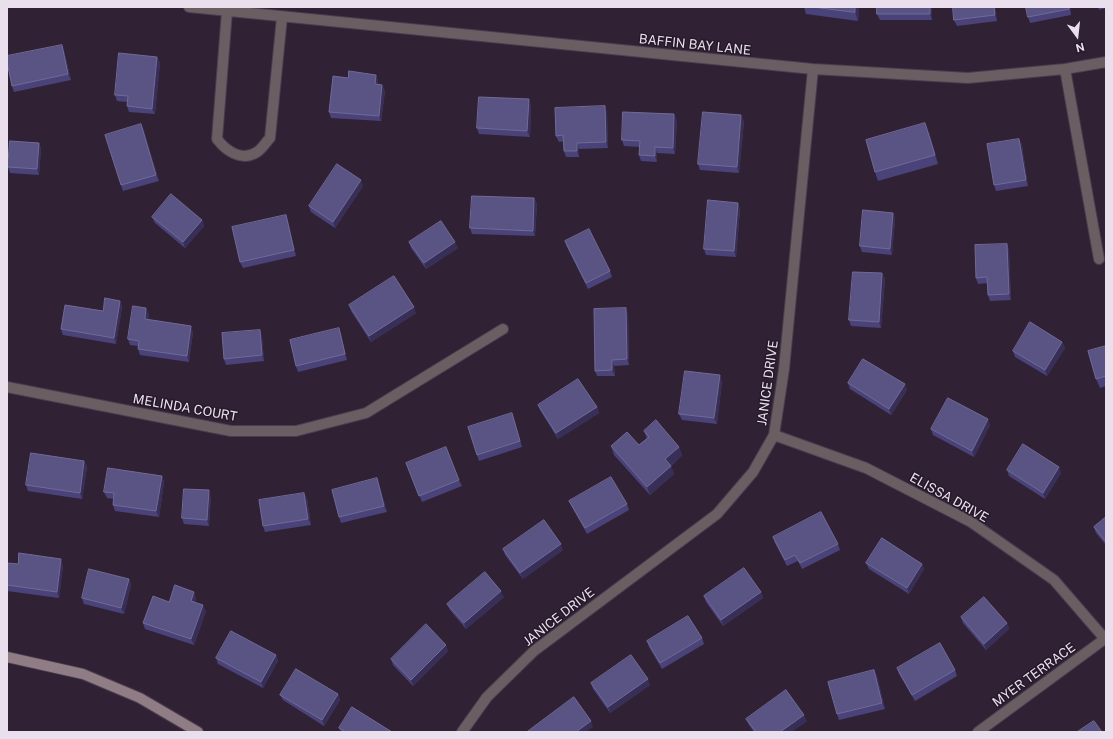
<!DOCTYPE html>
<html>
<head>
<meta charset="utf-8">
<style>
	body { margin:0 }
	#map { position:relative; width:1113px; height:739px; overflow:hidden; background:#302234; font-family:"Public Sans",sans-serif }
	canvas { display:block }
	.frame { position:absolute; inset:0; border:8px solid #eae0ed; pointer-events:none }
	.north { position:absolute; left:1057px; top:16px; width:40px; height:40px; -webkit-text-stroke:3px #26192a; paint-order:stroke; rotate:165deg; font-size:11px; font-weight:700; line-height:16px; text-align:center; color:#eae0ed }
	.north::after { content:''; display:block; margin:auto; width:14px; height:18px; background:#eae0ed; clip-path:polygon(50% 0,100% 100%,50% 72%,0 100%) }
</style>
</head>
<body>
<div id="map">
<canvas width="1113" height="739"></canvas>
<div class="frame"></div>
<div class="north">N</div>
</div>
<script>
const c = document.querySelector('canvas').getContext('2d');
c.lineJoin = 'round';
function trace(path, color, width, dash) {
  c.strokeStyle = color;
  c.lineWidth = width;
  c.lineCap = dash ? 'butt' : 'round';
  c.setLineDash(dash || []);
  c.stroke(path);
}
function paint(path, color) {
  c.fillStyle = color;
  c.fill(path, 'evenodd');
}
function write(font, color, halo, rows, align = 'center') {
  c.font = font + ' "Public Sans",sans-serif';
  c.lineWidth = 3;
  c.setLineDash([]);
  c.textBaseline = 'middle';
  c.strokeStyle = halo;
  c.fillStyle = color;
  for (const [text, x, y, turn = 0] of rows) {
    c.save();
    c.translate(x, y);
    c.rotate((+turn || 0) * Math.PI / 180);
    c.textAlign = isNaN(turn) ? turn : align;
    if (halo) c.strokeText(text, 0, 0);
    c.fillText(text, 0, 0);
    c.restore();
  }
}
const minor = new Path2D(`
	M189,7L813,69L968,78L1065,69L1106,62
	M227,11L217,139C226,151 242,162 257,152C262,149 266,142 270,138L282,17
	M1065,69L1099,259
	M7,387L231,431H296L366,413L503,329
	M774,435L866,468L971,522L1054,580L1105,639
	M462,732L487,697L534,651L717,514L753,472L774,435L784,369L813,69
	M978,732L1106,638`);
const secondary = new Path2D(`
	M7,657L83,674L140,698L198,732`);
trace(minor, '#4a3d4e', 12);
trace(secondary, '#4a3d4e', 12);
trace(minor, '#6a5e63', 10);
trace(secondary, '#8f7c84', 10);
paint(new Path2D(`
	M804,7H859L858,21L806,14Z
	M877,7H932V20H880L877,14Z
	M953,7H995L997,21L957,26L954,20Z
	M1070,7L1071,15L1030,23L1028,17Z
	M1098,7H1106V8L1099,10Z
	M64,51L71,80L14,92L12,86Z
	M157,57L160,63L155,114L129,112L127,106V102L117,101L115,95Z
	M376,75L378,81V84L382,85L385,91L381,121L331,118L329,112L348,78Z
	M531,105L530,137L479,134L477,128Z
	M607,112L608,148L579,149V157H566L564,151V141L559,142L556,136Z
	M677,120L675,154L657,153V162L641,161L639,155L640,147L624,146L622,140Z
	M744,121L739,173L700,170L698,164Z
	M141,124L159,181L123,191L121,185Z
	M929,132L938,164L878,181L875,172Z
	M1019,139L1022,145L1028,186L996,191L994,185Z
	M39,143L41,149L39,175L10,173L8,167Z
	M363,186L335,228L311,212L309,206Z
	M534,198L537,204L535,236L472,234L470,228Z
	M738,203L740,209L736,257L706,255L704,249Z
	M893,213L895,219L892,255L862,252L860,246Z
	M286,215L288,221L296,256L243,268L240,262Z
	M152,217L202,220L204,226L185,248L155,223Z
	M565,241L610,271L612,277L588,289L567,247Z
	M409,242L458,248L426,269L411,248Z
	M1007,244L1009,250L1011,300L990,301L988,295V283L978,284L976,278Z
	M882,273L885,279L881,328L851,326L849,320Z
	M120,301L122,307L116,344L63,335L61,329L103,311Z
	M349,305L416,313L371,342L351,311Z
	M149,314L148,320L193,332L189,362L140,355L138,349V346L130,345L128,339Z
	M628,314L629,365L614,366L615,376H597L595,371Z
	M339,328L341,334L347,360L298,372L296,366Z
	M262,336L264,361L226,365L224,359Z
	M1062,342L1065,348L1047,376L1015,357L1013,351Z
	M1106,346V386L1100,388L1096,379Z
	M722,381L717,424L682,420L679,414Z
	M848,383L907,390L891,415L850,389Z
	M538,405L597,407L599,413L558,439L540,410Z
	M514,419L522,447L479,461L477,455Z
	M990,425L974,457L933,435L931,429Z
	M644,431L679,447L682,455L671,466L674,474L650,495L614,455L611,446L639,445L647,439Z
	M84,461L87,467L82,499L28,491L26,485Z
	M406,463L459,480L462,486L422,502Z
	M1007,470L1061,473L1045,499L1009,476Z
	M162,476L164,482L159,517L115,511L113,505L114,499L107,498L104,492Z
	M379,484L387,512L341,523L339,517Z
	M304,493L307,499L311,525L265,532L263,526Z
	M211,496L209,526L184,524L182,518Z
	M569,501L627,504L629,510L587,534L572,507Z
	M1106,517V545L1096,533L1094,527Z
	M773,537L838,544L840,550L802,569L798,561L787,566L775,543Z
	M503,549L563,550L523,579L505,555Z
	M7,563L18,564L63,565L59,598L7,591Z
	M866,563L922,564L924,569L909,594L869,569Z
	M129,579L131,585L124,614L84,604L82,598Z
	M761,592L763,598L723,626L706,602L704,596Z
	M504,597L466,629L450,610L447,604Z
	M196,598L195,602L206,611L194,645L145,629L143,623L169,602Z
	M961,617L1007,623L1009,629L986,650L963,623Z
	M702,638L704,644L662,669L649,647L647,641Z
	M448,651L413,686L393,665L391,659Z
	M276,655L278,661L263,688L218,664L216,658Z
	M897,668L955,670L957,676L915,701L899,674Z
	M874,670L877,676L885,709L839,720L837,714Z
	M591,683L650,685L610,713L593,689Z
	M338,694L340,700L324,726L283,700L280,695Z
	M746,719L807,721L791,732H754L749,725Z
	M339,728L392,732H341Z`), '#494379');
paint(new Path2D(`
	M855,7H859L858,21L855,12Z
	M930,7H932V20L930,14Z
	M994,7H995L997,21L995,15Z
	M62,45L64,51L71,80L68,74Z
	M157,57L160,63L155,114L152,109Z
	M376,75L378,81L377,90L375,84Z
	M382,85L385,91L381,121L379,116Z
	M529,99L531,105L530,137L527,131Z
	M605,106L607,112L608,148L606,142Z
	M674,114L677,120L675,154L673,148Z
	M741,115L744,121L739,173L737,167Z
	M925,123L929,132L938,164L935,155Z
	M141,124L144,130L159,181L156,175Z
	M1019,139L1022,145L1028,186L1026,180Z
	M39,143L41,149L39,175L37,169Z
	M577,143L579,149V157L577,151Z
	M655,147L657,153V162L655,156Z
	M361,180L363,186L335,228L333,222Z
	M534,198L537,204L535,236L533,231Z
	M738,203L740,209L736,257L734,251Z
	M893,213L895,219L892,255L890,249Z
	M286,215L288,221L296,256L294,250Z
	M202,220L204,226L185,248L183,242Z
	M455,242L458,248L426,269L424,263Z
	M1007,244L1009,250L1011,300L1009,294Z
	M882,273L885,279L881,328L879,322Z
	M120,301L122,307L116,344L114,338Z
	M414,307L416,313L371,342L369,336Z
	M146,308L149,314L147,325L145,319Z
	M626,308L628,314L629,365L627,359Z
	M191,326L193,332L189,362L187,356Z
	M339,328L341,334L347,360L345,354Z
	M260,330L262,336L264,361L262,355Z
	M1062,342L1065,348L1047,376L1045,370Z
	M612,360L614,366L615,376L612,370Z
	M720,375L722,381L717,424L714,418Z
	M905,384L907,390L891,415L889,409Z
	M597,407L599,413L558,439L556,433Z
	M988,419L990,425L974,457L972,451Z
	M679,447L682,455L668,468L665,459Z
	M84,461L87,467L82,499L80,493Z
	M671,466L674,474L650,495L647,487Z
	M1059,467L1061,473L1045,499L1043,493Z
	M162,476L164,482L159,517L156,511Z
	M377,478L379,484L387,512L384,506Z
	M209,490L211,496L209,526L207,520Z
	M304,493L307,499L311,525L308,519Z
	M561,544L563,550L523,579L520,573Z
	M61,559L63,565L59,598L57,592Z
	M922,564L924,569L909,594L907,588Z
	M129,579L131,585L124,614L121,608Z
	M501,591L504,597L466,629L464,623Z
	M194,592L196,598L193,607L191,601Z
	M761,592L763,598L723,626L721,620Z
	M203,605L206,611L194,645L191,639Z
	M1007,623L1009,629L986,650L984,644Z
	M446,645L448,651L413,686L411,680Z
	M276,655L278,661L263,688L261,682Z
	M874,670L877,676L885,709L882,703Z
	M648,679L650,685L610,713L608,707Z
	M338,694L340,700L324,726L322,720Z
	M804,715L807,721L791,732H780Z
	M591,721L593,727L586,732H576Z`), '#382f58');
const building = new Path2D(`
	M813,7H855V12Z
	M877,7H930V14H877Z
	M953,7H994L995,15L954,20Z
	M1026,7H1069V9L1028,17Z
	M62,45L68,74L12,86L7,62V56Z
	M119,53L157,57L152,109L127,106L128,96L115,95Z
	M349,71L376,75L375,84L382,85L379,116L329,112L333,76L348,78Z
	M479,97L529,99L527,131L477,128Z
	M605,106L606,142L577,143V151H564L563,135L556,136L555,108Z
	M623,112L674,114L673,148L655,147V156L639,155L640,141L622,140Z
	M703,112L741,115L737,167L698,164Z
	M925,123L935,155L875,172L866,140Z
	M141,124L156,175L121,185L105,135Z
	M1019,139L1026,180L994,185L987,144Z
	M10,141L39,143L37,169L8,167Z
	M337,164L361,180L333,222L309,206Z
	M171,194L202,220L183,242L152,217Z
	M472,196L534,198L533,231L470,228Z
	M708,200L738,203L734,251L704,249Z
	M863,210L893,213L890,249L860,246Z
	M286,215L294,250L240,262L232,227Z
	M441,221L455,242L424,263L409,242Z
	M589,229L610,271L586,283L565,241Z
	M1007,244L1009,294L988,295L987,277L976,278L975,245Z
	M853,272L882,273L879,322L849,320Z
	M394,276L414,307L369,336L349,305Z
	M105,298L120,301L114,338L61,329L65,305L103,311Z
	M133,306L146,308L145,319L191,326L187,356L138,349L139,341L128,339Z
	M626,308L627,359L612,360V370L595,371L594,309Z
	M1030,322L1062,342L1045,370L1013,351Z
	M339,328L345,354L296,366L290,340Z
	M260,330L262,355L224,359L222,333Z
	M1106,346V376L1096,379L1088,351Z
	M863,359L905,384L889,409L848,383Z
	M685,371L720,375L714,418L679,414Z
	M578,379L597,407L556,433L538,405Z
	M948,398L988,419L972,451L931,429Z
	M512,413L520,441L477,455L468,427Z
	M656,420L679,447L665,459L671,466L647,487L611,446L627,432L639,445L649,437L644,431Z
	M1023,444L1059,467L1043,493L1007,470Z
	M446,447L459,480L419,496L406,463Z
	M31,453L84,461L80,493L26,485Z
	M108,468L162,476L156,511L113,505L114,493L104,492Z
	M611,477L627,504L585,528L569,501Z
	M377,478L384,506L339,517L332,490Z
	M184,489L209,490L207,520L182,518Z
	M304,493L308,519L263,526L259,500Z
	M821,512L838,544L800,563L795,555L785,560L773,537Z
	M1106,517V542L1094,527Z
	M544,520L561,544L520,573L503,549Z
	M882,538L922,564L907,588L866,563Z
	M19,553L61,559L57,592L7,585V563L18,564Z
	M744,568L761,592L721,620L704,596Z
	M89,569L129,579L121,608L82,598Z
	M485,572L501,591L464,623L447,604Z
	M175,585L194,592L191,601L203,605L191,639L143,623L153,596L169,602Z
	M984,597L1007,623L984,644L961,617Z
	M688,616L702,638L660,663L647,641Z
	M426,624L446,645L411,680L391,659Z
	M231,631L276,655L261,682L216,658Z
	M940,643L955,670L912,695L897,668Z
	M631,655L648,679L608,707L591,683Z
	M296,669L338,694L322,720L280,695Z
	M874,670L882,703L837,714L828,682Z
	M786,690L804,715L780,732H756L746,719Z
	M574,697L591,721L576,732H527Z
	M352,707L392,732H346L339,728Z
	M1094,721L1102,732H1077Z`);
paint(building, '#5a5485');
trace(building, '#716a96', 1);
write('13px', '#eae0ed', '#26192a', [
	["BAFFIN BAY LANE",695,45,6],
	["JANICE DRIVE",768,383,-82],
	["MELINDA COURT",185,408,10],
	["ELISSA DRIVE",949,498,29],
	["JANICE DRIVE",559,617,-38],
	["MYER TERRACE",1034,675,-36]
]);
</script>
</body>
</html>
